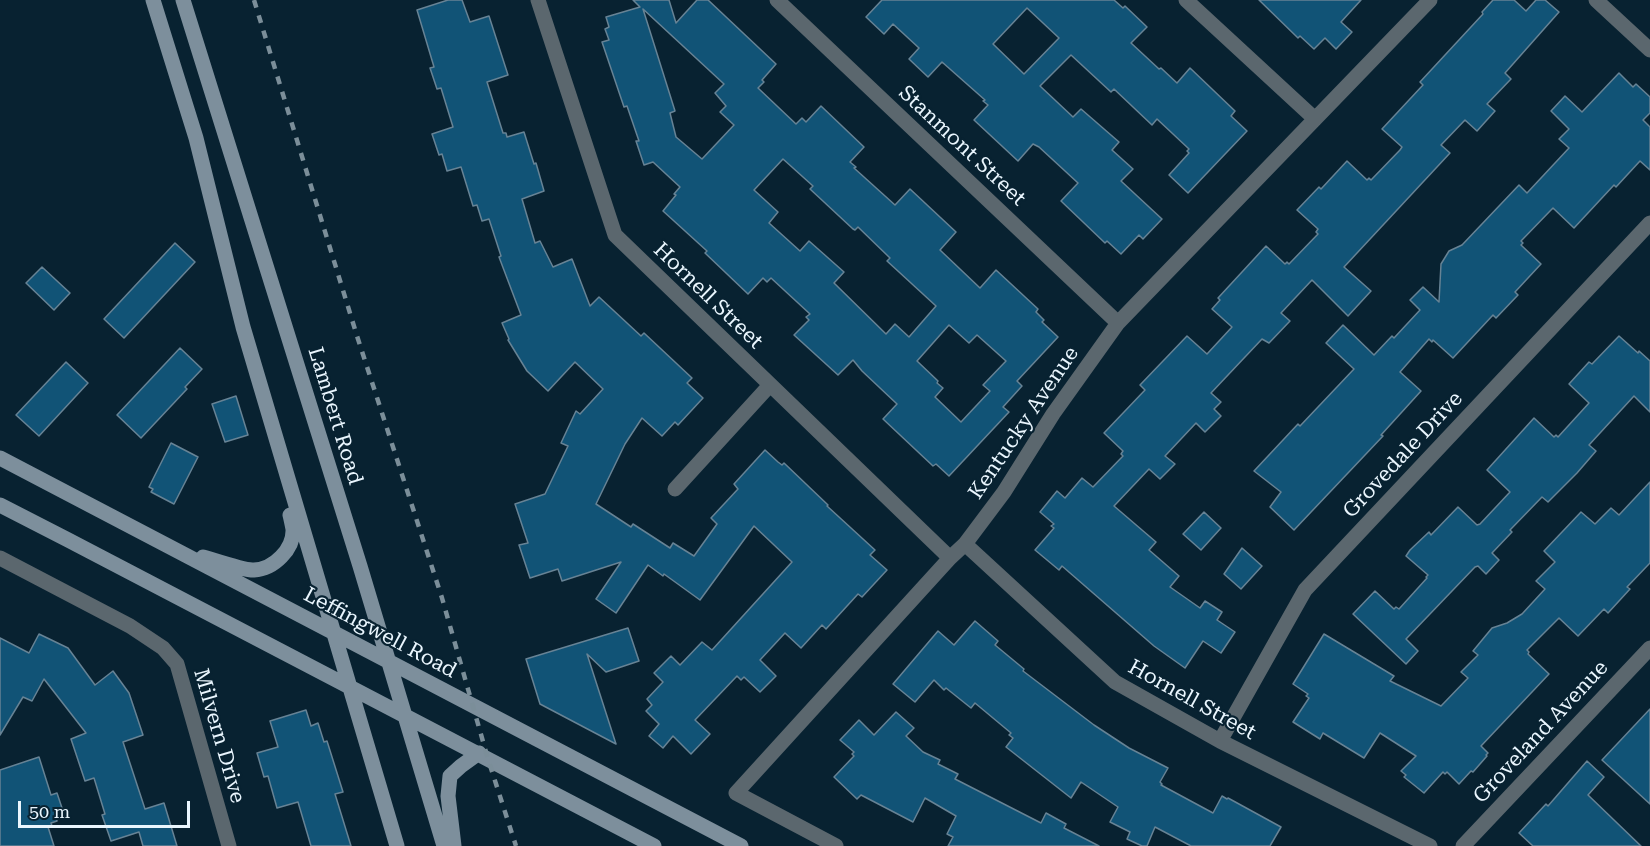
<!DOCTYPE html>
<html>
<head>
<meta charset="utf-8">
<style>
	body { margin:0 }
	#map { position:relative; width:1650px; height:846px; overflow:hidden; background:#082231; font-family:"Roboto Serif",serif }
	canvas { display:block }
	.scale { position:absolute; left:18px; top:801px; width:172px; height:27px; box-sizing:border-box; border:3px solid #eaf6fe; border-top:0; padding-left:8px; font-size:18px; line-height:21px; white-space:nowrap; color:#eaf6fe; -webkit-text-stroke:4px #082231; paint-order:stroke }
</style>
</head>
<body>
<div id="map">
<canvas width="1650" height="846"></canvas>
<div class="scale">50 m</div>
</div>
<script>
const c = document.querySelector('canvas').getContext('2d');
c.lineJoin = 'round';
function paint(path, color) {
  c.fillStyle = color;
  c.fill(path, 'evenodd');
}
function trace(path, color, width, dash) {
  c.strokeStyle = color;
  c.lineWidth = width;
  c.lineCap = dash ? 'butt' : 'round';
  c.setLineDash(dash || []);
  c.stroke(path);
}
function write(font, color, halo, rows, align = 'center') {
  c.font = font + ' "Roboto Serif",serif';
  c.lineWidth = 4.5;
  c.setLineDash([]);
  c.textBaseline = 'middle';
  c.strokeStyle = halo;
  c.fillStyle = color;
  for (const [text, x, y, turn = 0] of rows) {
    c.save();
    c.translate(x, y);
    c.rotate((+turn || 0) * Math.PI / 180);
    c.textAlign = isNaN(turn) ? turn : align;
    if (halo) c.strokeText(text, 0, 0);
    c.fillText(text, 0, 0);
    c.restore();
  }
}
const building = new Path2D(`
	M448,0H462L470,22L489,16L508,75L487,82L503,133H506L507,137L524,132L534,164L536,163L544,191L522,199L535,243L540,241L553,267L572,259L590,306L599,297L641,336L644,333L692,378L687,383L703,398L678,425L675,422L662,436L642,418L625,444L596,504L631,527L633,524L670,548L673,543L694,556L717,524L711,518L738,489L734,484L765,450L778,462L782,465L784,463L828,505L827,506L875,550L870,555L887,570L862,597L858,594L826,629L822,625L801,648L785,633L760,660L776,676L760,692L744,677L741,680L737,676L695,720L710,734L691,754L673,736L663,748L649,736L659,724L646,711L652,705L647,699L663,682L654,673L671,656L680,665L702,642L712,650L792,562L754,526L700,600L664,574L663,576L648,565L616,613L596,599L621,562L562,581L558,569L530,578L519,545L528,543L515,504L545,494L568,446L561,443L576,411L580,414L603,389L575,362L548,391L527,371L508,340L509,339L502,323L521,315L499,257L501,256L489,219L482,221L477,205L473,206L461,167L447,171L442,154L439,155L432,134L453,127L441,88L437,89L430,68L434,67L417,10Z
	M633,0H669L676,23L697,0H708L776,64L762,80L764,82L758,88L796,124L802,118L806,122L821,106L864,147L850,162L856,167L854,168L895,205L910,189L956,232L940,250L980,288L996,270L1038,309L1036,312L1044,320L1042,322L1058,337L1017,381L1022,386L1003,407L1009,412L949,476L936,464L933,466L883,419L897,404L862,371L853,360L838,375L794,335L809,320L806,317L810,314L771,278L767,282L763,278L748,294L705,253L707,251L663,211L676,195L674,194L680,187L653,162L644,165L636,141H639L627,106L624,107L602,42L609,40L605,29L609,27L606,17L640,7ZM643,9L724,84L715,93L726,106L720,112L734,125L702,159L676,137L670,113L675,111ZM783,159L813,186L810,189L853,229L855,230L858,227L890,258L887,261L936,306L909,337L895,324L886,334L834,283L844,272L809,241L800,251L769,223L778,212L754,190ZM949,325L969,343L977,335L1006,361L983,385L990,391L961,422L935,397L943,388L937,383L938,381L917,361Z
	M882,0H1114L1123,8L1125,6L1147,27L1131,43L1159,69L1161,68L1177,83L1190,68L1235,111L1231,116L1247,131L1188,193L1169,175L1189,153L1187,151L1189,149L1157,119L1152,125L1114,89L1111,92L1071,55L1040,86L1073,117L1081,109L1119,142L1112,150L1133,169L1121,181L1162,219L1143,239L1139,235L1121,254L1107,241L1105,243L1061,201L1078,183L1039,147L1033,144L1018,161L974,120L988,105L983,101L985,100L942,62L928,77L909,59L919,48L893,24L884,34L866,17ZM1027,8L1059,38L1024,74L993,44Z
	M1259,0H1361L1341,22L1352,32L1336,49L1325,38L1314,49L1300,36L1298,38Z
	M1493,0H1514L1526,11L1536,0H1545L1559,12L1505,73L1511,79L1487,104L1495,111L1477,131L1465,120L1441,145L1450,153L1344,267L1371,291L1348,316L1312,280L1281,313L1290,321L1269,343L1262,339L1211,393L1221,402L1214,409L1221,416L1205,432L1196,423L1165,456L1175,464L1160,479L1149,469L1114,506L1156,542L1149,550L1179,576L1170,587L1200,608L1205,601L1222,612L1217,620L1235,632L1221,653L1203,641L1185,668L1154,646L1062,566L1059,570L1035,550L1054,528L1051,526L1054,524L1040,512L1057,491L1065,498L1082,478L1093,487L1123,456L1121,454L1123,451L1104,433L1145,390L1140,385L1187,336L1207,354L1232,327L1212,309L1220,300L1218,298L1266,246L1285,264L1287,262L1289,264L1318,234L1316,232L1318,229L1297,210L1319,187L1321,189L1347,161L1367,180L1369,178L1371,180L1400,150L1402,147L1382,129L1423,85L1420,82L1483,14L1482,12Z
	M1619,73L1633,87L1636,84L1650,97V113L1643,120L1650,127V170L1640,161L1616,187L1614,185L1574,228L1553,208L1551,210L1521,241L1523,243L1521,245L1541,264L1515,292L1518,295L1496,318L1493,315L1453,358L1433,340L1432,342L1429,339L1400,372L1421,391L1381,435L1383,436L1294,530L1270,507L1281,492L1254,471L1298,424L1300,426L1354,369L1326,343L1343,325L1374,355L1392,336L1394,338L1420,310L1410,300L1423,287L1439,302L1441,264L1449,251L1462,245L1519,185L1527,193L1569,148L1559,139L1569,129L1551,111L1565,96L1582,112Z
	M175,243L195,262L124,338L104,319Z
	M42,267L70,293L54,310L26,283Z
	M1619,336L1638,353L1639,351L1650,361V412L1634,396L1589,445L1596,451L1577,473L1548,502L1542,497L1510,530L1512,532L1492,553L1499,560L1486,574L1478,566L1475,567L1406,639L1418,651L1406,664L1353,614L1375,591L1394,609L1396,607L1399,609L1427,578L1426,577L1428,575L1406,556L1410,550L1429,532L1431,535L1458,507L1477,525L1480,524L1510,492L1487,470L1534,418L1554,437L1556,435L1558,437L1589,403L1569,384L1589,362L1592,364Z
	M180,348L202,369L185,387L187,389L141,438L117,415Z
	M66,362L88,383L39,436L16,415Z
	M236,396L248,435L225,442L212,404Z
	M171,443L198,457L174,504L151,492L153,489L149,487Z
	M1650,482V563L1627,587L1630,589L1608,613L1604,609L1578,636L1559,618L1527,650L1529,652L1528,654L1549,674L1481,746L1488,753L1486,755L1487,756L1473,772L1471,771L1459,784L1447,772L1445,774L1443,772L1424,793L1404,777L1406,775L1401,771L1416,756L1380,733L1364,758L1323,733L1320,739L1293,722L1309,698L1306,696L1308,694L1293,684L1324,634L1394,676L1390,681L1441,706L1468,678L1461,672L1478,655L1473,651L1492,628L1507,623L1522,614L1545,589L1536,581L1555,562L1544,551L1581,512L1595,524L1611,508L1619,515Z
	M1204,512L1221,528L1201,550L1183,534Z
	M1242,548L1262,566L1241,589L1224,574Z
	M975,621L998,641L995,645L1024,669L1023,671L1094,725L1129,748L1168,768L1160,782L1162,784L1161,785L1213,813L1222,796L1227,799L1228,798L1281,827L1270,846H1191L1155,827L1147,846H1142L1127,839L1130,832L1110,822L1118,807L1081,782L1071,798L1006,747L1013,738L1009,735L1011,733L975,703L971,708L946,688L944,690L934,680L915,702L893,684L938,631L954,645Z
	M628,628L639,661L606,672L587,654L616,744L540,704L526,659Z
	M39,634L68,648L95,685L113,671L129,693L143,735L123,742L145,809L164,803L177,846H143L139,832L111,841L102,815L105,814L94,778L85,781L71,739L86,733L44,679L32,701L23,697L0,735V638L29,653Z
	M1650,709V804L1602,760Z
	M306,710L311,726L318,723L324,742L327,741L343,792L335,794L351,846H311L298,802L277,808L268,776L264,777L257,753L278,747L270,721Z
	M896,712L914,728L906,736L923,752L940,760L938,764L958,774L955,779L1041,823L1046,813L1066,824L1064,828L1099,846H948L953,837L947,834L956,816L925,798L913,822L861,795L857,799L834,777L854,756L852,754L854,752L840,740L859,720L874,735Z
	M39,757L51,795L57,793L64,814L56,817L57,821L51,823L52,826L48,827L54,846H0V770Z
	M1587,761L1604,777L1588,795L1641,846H1533L1519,833L1546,804L1548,806Z`);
paint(building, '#115376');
trace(building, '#678395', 1.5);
trace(new Path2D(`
	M538,0L615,235L950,558
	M777,0L1118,323
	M1186,0L1315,119
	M1596,0L1650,50
	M675,489L770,385
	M965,544L1115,682L1220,741L1430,846
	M0,558L130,626L163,648L177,664L229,846
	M1220,741L1305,590L1650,223
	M836,846L736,793L950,558L965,544L1004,492L1053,414L1118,323L1430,0
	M1463,846L1650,648`), '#5b676e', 15);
trace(new Path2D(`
	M153,0L196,138L243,327L397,846
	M183,0L360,566L444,846
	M0,458L741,846
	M0,505C219,617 436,733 654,846
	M203,557C214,560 245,571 254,570C274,569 294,549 293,529C292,524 291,519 290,515
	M454,846L448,796L450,776L461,766L479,753`), '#7d8f9c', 15);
trace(new Path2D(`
	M254,0L357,336L442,598L488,759L516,846`), '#7b8e99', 4.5, [8, 8]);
write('21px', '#eaf6fe', '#082231', [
	["Stanmont Street",962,146,43],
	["Hornell Street",708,296,44],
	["Lambert Road",335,416,73],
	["Kentucky Avenue",1024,423,-56],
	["Grovedale Drive",1403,455,-47],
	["Leffingwell Road",380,633,28],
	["Hornell Street",1192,700,29],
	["Groveland Avenue",1541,732,-47],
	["Milvern Drive",219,736,74]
]);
</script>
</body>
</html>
